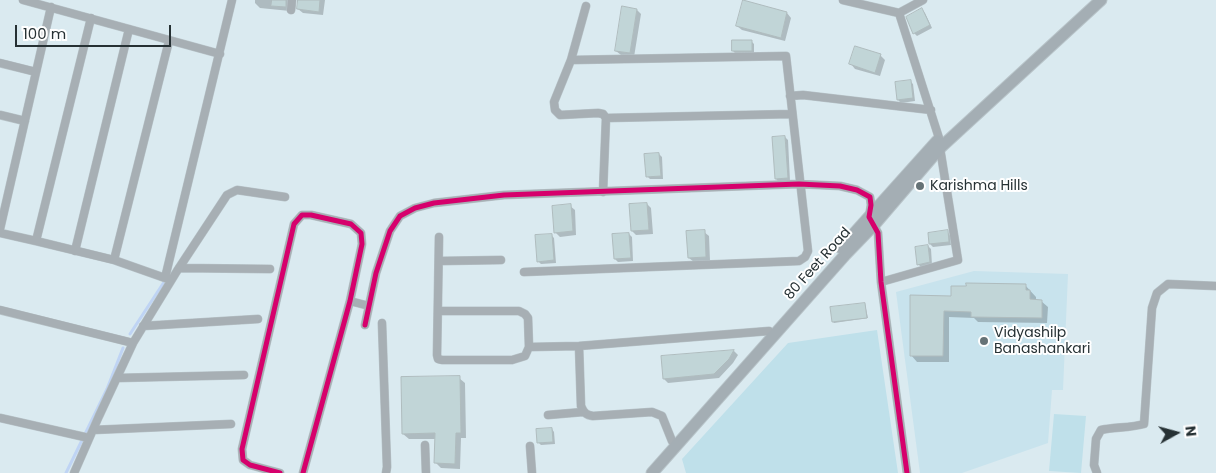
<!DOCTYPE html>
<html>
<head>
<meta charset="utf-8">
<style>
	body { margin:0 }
	#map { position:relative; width:1216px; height:473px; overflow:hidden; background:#daeaf0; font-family:Poppins,sans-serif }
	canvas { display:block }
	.north { position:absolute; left:1151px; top:408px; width:50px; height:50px; -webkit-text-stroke:4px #fff; paint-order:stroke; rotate:83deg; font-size:14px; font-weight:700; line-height:20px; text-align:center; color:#263134 }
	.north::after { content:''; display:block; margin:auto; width:18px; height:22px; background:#263134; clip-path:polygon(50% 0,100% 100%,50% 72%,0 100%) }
	.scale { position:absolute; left:15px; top:25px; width:156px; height:22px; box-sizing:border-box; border:2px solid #263134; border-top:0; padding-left:6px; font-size:15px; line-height:18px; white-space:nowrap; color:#263134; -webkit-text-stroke:4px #fff; paint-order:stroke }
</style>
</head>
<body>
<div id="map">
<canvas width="1216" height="473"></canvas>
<div class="north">N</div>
<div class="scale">100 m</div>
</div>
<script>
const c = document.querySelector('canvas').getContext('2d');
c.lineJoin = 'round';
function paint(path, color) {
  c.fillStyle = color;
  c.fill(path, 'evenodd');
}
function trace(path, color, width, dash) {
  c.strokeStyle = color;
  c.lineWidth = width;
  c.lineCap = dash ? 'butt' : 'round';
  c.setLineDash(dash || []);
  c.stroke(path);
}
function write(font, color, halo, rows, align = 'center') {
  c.font = font + ' Poppins,sans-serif';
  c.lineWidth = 4;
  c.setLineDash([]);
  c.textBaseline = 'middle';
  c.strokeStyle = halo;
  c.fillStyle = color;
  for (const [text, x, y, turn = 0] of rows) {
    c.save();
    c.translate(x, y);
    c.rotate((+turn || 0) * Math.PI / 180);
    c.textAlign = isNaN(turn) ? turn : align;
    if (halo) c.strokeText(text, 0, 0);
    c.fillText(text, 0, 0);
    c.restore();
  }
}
paint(new Path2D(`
	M974,271L1068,274L1063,390H1052L1048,443L962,473H920L896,292Z`), '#c8e3ed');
paint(new Path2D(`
	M877,330L898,473H686L682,459L788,343Z
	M1054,414L1086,416L1081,473L1049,471Z`), '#bfe0ea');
paint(new Path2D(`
	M255,0H293L290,11L260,8L255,3Z
	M298,0H325L323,15L303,13L298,9Z
	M637,10L641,14L634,57L621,55L616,51Z
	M922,10L925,13L932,28L917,36L914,33Z
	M787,13L791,18L785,41L742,30L737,26Z
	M752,42L754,44V53L736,54L733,51Z
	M880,55L885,60L880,76L855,69L851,64Z
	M910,81L913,84L915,101L901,103L898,100Z
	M785,137L788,140L790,181L779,182L776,179Z
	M659,154L662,157L663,179H650L647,176Z
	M647,204L651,208L653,234L636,235L632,231Z
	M570,206L575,210L576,235L560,237L555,232Z
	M704,232L709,236L710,261L694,262L689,258Z
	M947,232L950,235L951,245L933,247L930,244L929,234Z
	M629,234L632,237L633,261L618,262L615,259Z
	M552,236L554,238L556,263L541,264L538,261Z
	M928,246L931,249L932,265L921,267L918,264Z
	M1025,285L1036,297V301H1041L1048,307L1047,323L978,322L974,318L949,317V362H917L911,355L952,297Z
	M865,304L868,318L834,323L833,322Z
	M734,351L738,355L733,363L719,378L668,383L664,379L662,357Z
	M459,378L465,383L466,438H461L460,469L441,468L435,462L436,439H409L403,434Z
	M552,429L554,432L555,444L541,445L538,442Z`), '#0003');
trace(new Path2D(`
	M130,334L166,279
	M66,473L107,389L123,348`), '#bfd4f4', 3);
const building = new Path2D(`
	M272,0H286V7L271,6Z
	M298,0H320L319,12L297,9Z
	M743,0L787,12L781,38L736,26Z
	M622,6L637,9L630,53L615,51Z
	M922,8L930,25L913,34L906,17Z
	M732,40H752V51H732Z
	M855,46L881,54L875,73L849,64Z
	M911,80L913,98L897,100L895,82Z
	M785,136L788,178L775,179L772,137Z
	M659,153L661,176L646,177L644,154Z
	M647,203L649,230L631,231L629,204Z
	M571,204L573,231L554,233L552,206Z
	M705,230L706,257L688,258L686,231Z
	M948,230L949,242L929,244L928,233Z
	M629,233L631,258L614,259L612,234Z
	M552,234L554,260L537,262L535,235Z
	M928,245L930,262L917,265L915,247Z
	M966,283L1026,284V290H1030V299L1042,300V318L971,317V312L944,311L943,356H910V295L951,296V286H966Z
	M865,303L867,318L832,322L830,307Z
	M734,350L729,359L714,374L663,379L661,356Z
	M460,376L461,433H456L455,464L434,463L435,433L402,434L401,377Z
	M552,428L553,442L537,443L536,429Z`);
paint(building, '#c1d5d7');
trace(building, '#afbcbe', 1);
const minor = new Path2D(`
	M23,0L220,54
	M843,0L899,13
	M923,0L899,13L939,138
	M586,6L571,60L554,102L555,110L560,115L598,113L603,114L606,118L603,192
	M291,10L292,0
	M0,63L36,72
	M790,96L803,95L931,110
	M0,115L25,121
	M606,118L792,114
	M0,229L51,7
	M0,233L36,241L114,260L165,278L232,0
	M439,237L437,355L438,359L442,360H512L525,356L529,347L579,346L769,331
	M36,241L91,18
	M75,251L129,29
	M114,260L169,41
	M439,261L501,260
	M179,268L270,269
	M524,272L799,261L805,257L808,251L786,56L571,60
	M881,282L958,260L940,148
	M350,301L369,306
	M0,310L133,343
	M438,311H519L525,314L528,318L529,347
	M382,323L387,467L386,473
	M365,325L376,273L390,231L400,216L415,208L434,203L504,195L799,184L840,186L857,190L870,197L871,205L869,217L878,233L881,282L907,473
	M143,326L258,319
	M579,346L581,406C584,413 586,415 593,416L652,412L662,416L672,441
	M117,378L244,375
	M548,415L583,412
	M0,418L89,438
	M93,430L231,424
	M425,445L426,473
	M530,446L532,473
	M74,473L99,416L133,343L177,271L227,195L237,190L285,197
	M280,473L250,465L243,460L242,449L294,224L302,215H311L351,224L361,233L362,244L350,301L303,473
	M1097,473L1094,465L1096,439L1101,430C1116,427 1130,428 1144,424L1152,308L1157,293L1168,284L1216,286`);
const secondary = new Path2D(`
	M841,248L937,141
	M652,473L845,255L874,225L940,148L1101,0`);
trace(minor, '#b8c4c9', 9);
trace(secondary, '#b8c4c9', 13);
trace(minor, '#a7afb4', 8);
trace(secondary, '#a4aeb4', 11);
trace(new Path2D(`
	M365,325L376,273L390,231L400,216L415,208L434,203L504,195L799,184L840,186L857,190L870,197L871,205L869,217L878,233L881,282L907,473
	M280,473L250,465L243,460L242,449L294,224L302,215H311L351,224L361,233L362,244L350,301L303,473`), '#d6006c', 5);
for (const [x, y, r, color] of [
	[920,186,5,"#657276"],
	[984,341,5,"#657276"]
]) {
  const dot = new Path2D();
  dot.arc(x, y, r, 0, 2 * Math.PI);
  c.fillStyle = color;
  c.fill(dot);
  trace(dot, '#fff', 2);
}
write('14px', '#263134', '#fff', [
	["Karishma Hills",930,186],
	["Vidyashilp",994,333],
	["Banashankari",994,349]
], 'left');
write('14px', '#263134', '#fff', [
	["80 Feet Road",818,264,-48]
]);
</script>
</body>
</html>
